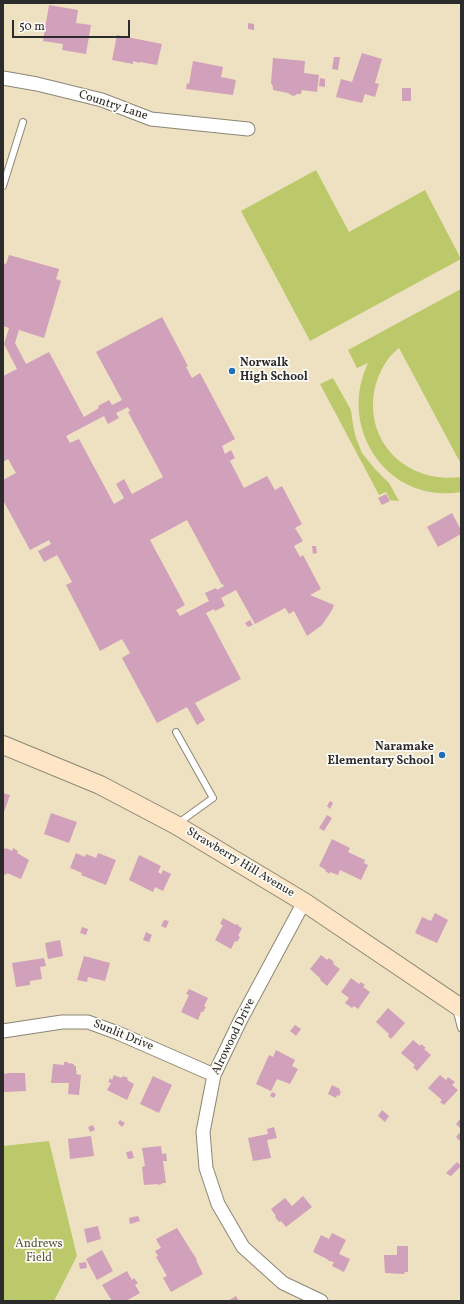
<!DOCTYPE html>
<html>
<head>
<meta charset="utf-8">
<style>
	body { margin:0 }
	#map { position:relative; width:464px; height:1304px; overflow:hidden; background:#ede1c1; font-family:Vollkorn,serif }
	canvas { display:block }
	.frame { position:absolute; inset:0; border:4px solid #2b2b2b; pointer-events:none }
	.scale { position:absolute; left:12px; top:20px; width:118px; height:18px; box-sizing:border-box; border:2px solid #2b2b2b; border-top:0; padding-left:5px; font-size:12px; line-height:14px; white-space:nowrap; color:#2b2b2b; -webkit-text-stroke:3px #fdfcf7; paint-order:stroke }
</style>
</head>
<body>
<div id="map">
<canvas width="464" height="1304"></canvas>
<div class="frame"></div>
<div class="scale">50 m</div>
</div>
<script>
const c = document.querySelector('canvas').getContext('2d');
c.lineJoin = 'round';
function paint(path, color) {
  c.fillStyle = color;
  c.fill(path, 'evenodd');
}
function trace(path, color, width, dash) {
  c.strokeStyle = color;
  c.lineWidth = width;
  c.lineCap = dash ? 'butt' : 'round';
  c.setLineDash(dash || []);
  c.stroke(path);
}
function write(font, color, halo, rows, align = 'center') {
  c.font = font + ' Vollkorn,serif';
  c.lineWidth = 3.5;
  c.setLineDash([]);
  c.textBaseline = 'middle';
  c.strokeStyle = halo;
  c.fillStyle = color;
  for (const [text, x, y, turn = 0] of rows) {
    c.save();
    c.translate(x, y);
    c.rotate((+turn || 0) * Math.PI / 180);
    c.textAlign = isNaN(turn) ? turn : align;
    if (halo) c.strokeText(text, 0, 0);
    c.fillText(text, 0, 0);
    c.restore();
  }
}
paint(new Path2D(`
	M316,170L349,232L425,190L461,259L310,341L241,211Z
	M461,289V464L399,348C387,357 379,372 375,387C363,442 407,484 461,477V492C387,504 337,428 368,363L357,368L348,350Z
	M333,378L351,410L353,425L356,438L362,453L375,469L389,483L399,501L390,500L386,492L379,495L320,384Z
	M49,1141L77,1256L54,1301H3V1146Z`), '#bbc96b');
paint(new Path2D(`
	M49,5L78,10L76,23L91,25L86,54L62,50L63,44L43,41Z
	M248,23L254,24V30L248,29Z
	M117,35L162,44L157,65L140,62V63L133,61V64L112,60Z
	M362,53L382,59L375,83L379,84L375,97L365,94L362,103L336,97L341,79L352,82Z
	M334,57H340L338,70L332,69Z
	M273,58L305,61L304,73L319,75L317,92L302,90L301,94H297L294,96L291,95L288,93L273,90V87L271,83Z
	M193,61L223,67L221,77L236,80L233,95L186,89L187,83L189,84Z
	M320,78L325,79V87L319,86Z
	M402,88H411V101H402Z
	M9,255L59,269L56,279L61,281L44,338L19,330L15,343L26,364L49,352L84,417L99,408L98,406L109,400L112,405L122,400L96,352L162,317L188,366L186,367L192,378L200,373L235,439L222,446L225,454L231,450L235,458L230,461L244,488L267,476L275,490L282,486L302,524L295,528L303,541L294,546L300,557L303,555L321,589L310,595L334,605L332,610L322,625L307,636L294,611L289,614L285,608L255,624L236,590L221,598L225,606L215,611L214,609L206,613L241,679L195,703L205,720L197,725L187,707L157,723L122,658L130,653L122,639L100,651L66,585L72,582L57,555L44,562L38,551L51,544L49,540L30,550L3,500V480L16,473L8,459L3,462V376L17,369L4,344L9,328L3,326V263L6,264ZM128,407L130,411L128,412L163,477L132,494L124,479L116,484L124,498L114,504L79,439L70,443L66,436L104,416L108,424L119,418L116,413ZM187,520L222,585L223,584L224,586L217,590L216,588L205,593L209,601L180,616L176,610L185,605L150,540Z
	M386,494L390,501L382,505L378,498Z
	M452,513L461,530V534L438,547L427,527Z
	M312,546H316L317,553L313,554Z
	M250,620L253,625L248,627L245,623Z
	M3,793L10,795L3,815Z
	M330,801L333,803L330,809L327,806Z
	M51,813L77,822L69,843L44,834Z
	M327,815L332,818L324,831L319,828Z
	M332,839L350,848L348,852L365,860L364,863L368,865L361,880L340,870L338,875L330,872V874L325,871L326,870L319,866Z
	M3,848L6,849V848L12,851L13,848L18,851L17,853L29,860L21,879L7,873L6,875L3,874Z
	M76,853L85,857L86,854L96,858L98,853L116,860L106,885L81,875L82,873L70,868Z
	M139,855L161,866L158,872L161,874L163,870L171,874L163,891L155,887L153,892L129,880Z
	M435,913L448,920L437,943L415,933L422,917L431,921Z
	M223,918L236,925V924L239,925L238,926L242,928L238,936L240,937L237,942L235,941L231,949L215,940L223,925L220,924Z
	M164,920L169,921L166,928L161,926Z
	M82,927L88,929L86,935L80,933Z
	M146,932L152,935L149,942L143,940Z
	M60,940L63,956L48,959L45,943Z
	M321,955L327,960L329,958L334,962L333,964L340,969L327,986L320,980L321,979L310,969Z
	M84,956L110,963L105,981L88,977L87,982L77,980Z
	M44,958L46,966L40,967L42,979L30,981V985L16,987L12,963Z
	M351,978L359,984L361,982L365,985L363,987L370,992L358,1009L354,1006L352,1008L345,1003L349,998L341,992Z
	M189,989L208,998L204,1006L206,1007L203,1012H201L198,1020L181,1012L189,995L186,994Z
	M388,1008L405,1023L391,1039L388,1036L389,1034L376,1022Z
	M295,1025L301,1029L296,1036L290,1031Z
	M413,1040L420,1046L421,1044L426,1048L424,1049L431,1055L417,1071L413,1067L415,1065L401,1053Z
	M276,1050L295,1060L292,1066L298,1069L290,1084L277,1079L271,1091L256,1084L269,1055L273,1057Z
	M64,1062H68V1065L69,1063L74,1064V1066H76V1071H77L76,1074L81,1075L79,1095L68,1094L69,1083H51L53,1064L64,1065Z
	M10,1073H25L26,1091L3,1092V1074Z
	M114,1075L121,1078L123,1076L128,1078L127,1080L134,1084L127,1100L107,1090L111,1083L108,1082L110,1078L112,1080Z
	M440,1075L446,1080L448,1077L455,1082L452,1085L458,1090L444,1105L440,1102L442,1100L428,1088Z
	M153,1076L172,1085L159,1113L140,1104Z
	M332,1085L340,1089L339,1090L341,1092L339,1096L337,1095L336,1098L328,1094Z
	M272,1092L276,1094L274,1098L270,1096Z
	M382,1110L389,1116L385,1122L378,1116Z
	M461,1118V1129L456,1124Z
	M120,1120L125,1123L122,1127L118,1123Z
	M93,1125L95,1130L90,1132L88,1127Z
	M274,1127L277,1138L267,1140L271,1158L253,1161L248,1138L268,1134L267,1129Z
	M461,1131V1142L456,1137Z
	M91,1136L94,1156L70,1159L68,1139Z
	M161,1146L162,1154L166,1153L167,1161H163L166,1183H162V1184L158,1185V1184L144,1185L142,1167L145,1166L142,1148Z
	M132,1151L134,1158L128,1159L126,1152Z
	M457,1162L461,1166L451,1176L449,1175L446,1173Z
	M303,1196L312,1207L286,1227L281,1221L279,1222L275,1217L276,1216L271,1209L285,1198L292,1206Z
	M138,1216L140,1221L130,1224L129,1218Z
	M98,1226L101,1239L87,1243L84,1229Z
	M177,1228L197,1260H196L203,1274L171,1292L163,1278L167,1276L156,1257L158,1256L155,1251L161,1248L156,1239Z
	M332,1233L346,1240L339,1254L350,1259L344,1272L332,1266L334,1262L329,1261L327,1259L313,1252L321,1235L329,1239Z
	M397,1246H408V1272H405L404,1274L385,1273L384,1255H397Z
	M102,1250L113,1271L97,1280L86,1259Z
	M86,1262L87,1268L80,1269L79,1263Z
	M127,1271L132,1280L134,1278L138,1283L135,1285L140,1293L126,1301H112L102,1285Z
	M236,1296L239,1301H228Z`), '#d1a0ba');
const service = new Path2D(`
	M3,186L23,122
	M176,732L213,798L177,824
	M456,1008L461,1028`);
const minor = new Path2D(`
	M3,78L37,84L102,100L151,119L248,129
	M304,902L240,1021L214,1075L203,1132L206,1168L218,1204L243,1247L283,1283L321,1301
	M3,1031L62,1022H88L118,1033L214,1075`);
const secondary = new Path2D(`
	M3,745L100,785L176,825L304,902L461,1008`);
trace(service, '#8c8676', 8);
trace(minor, '#8c8676', 15);
trace(secondary, '#8c8676', 20);
trace(service, '#fff', 6);
trace(minor, '#fff', 13);
trace(secondary, '#fde5c5', 18);
for (const [x, y, r, color] of [
	[232,371,4,"#1f6fb2"],
	[442,755,4,"#1f6fb2"]
]) {
  const dot = new Path2D();
  dot.arc(x, y, r, 0, 2 * Math.PI);
  c.fillStyle = color;
  c.fill(dot);
  trace(dot, '#fdfcf7', 1.5);
}
write('12px', '#2b2b2b', '#fdfcf7', [
	["Country Lane",113,106,18],
	["Strawberry Hill Avenue",240,863,31],
	["Sunlit Drive",123,1036,22],
	["Alrowood Drive",234,1037,-64]
]);
write('bold 12px', '#2b2b2b', '#fdfcf7', [
	["Norwalk",240,364],
	["High School",240,378],
	["Naramake",434,748,"right"],
	["Elementary School",434,762,"right"]
], 'left');
write('12px', '#565a3e', '#fdfcf7', [
	["Andrews",39,1245],
	["Field",39,1259]
]);
</script>
</body>
</html>
